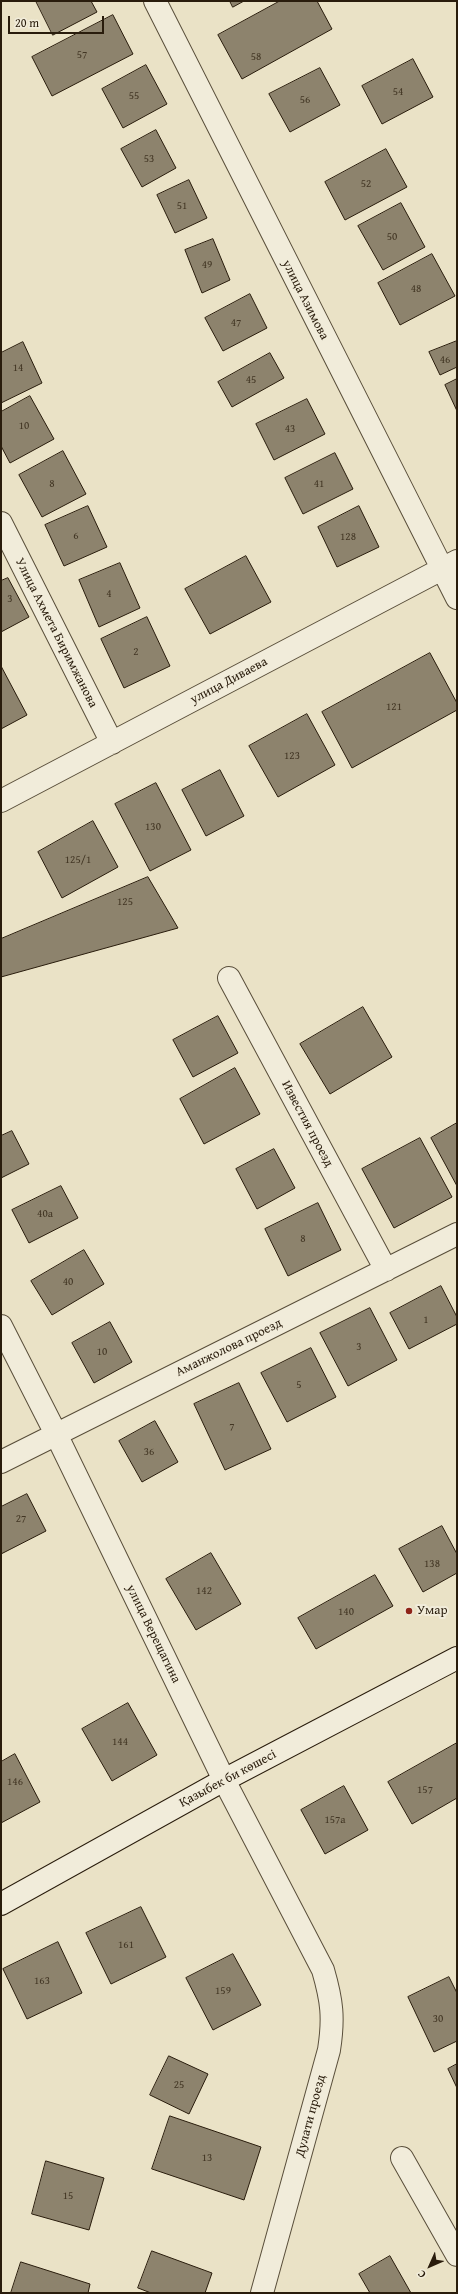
<!DOCTYPE html>
<html>
<head>
<meta charset="utf-8">
<style>
	body { margin:0 }
	#map { position:relative; width:458px; height:2294px; overflow:hidden; background:#eae2c6; font-family:"Gentium Book Plus",serif }
	canvas { display:block }
	.frame { position:absolute; inset:0; border:2px solid #291c0c; pointer-events:none }
	.north { position:absolute; left:410px; top:2246px; width:40px; height:40px; -webkit-text-stroke:3px #f1ecda; paint-order:stroke; rotate:225deg; font-size:11px; font-weight:700; line-height:16px; text-align:center; color:#291c0c }
	.north::after { content:''; display:block; margin:auto; width:14px; height:18px; background:#291c0c; clip-path:polygon(50% 0,100% 100%,50% 72%,0 100%) }
	.scale { position:absolute; left:8px; top:16px; width:96px; height:18px; box-sizing:border-box; border:2px solid #291c0c; border-top:0; padding-left:5px; font-size:12px; line-height:14px; white-space:nowrap; color:#291c0c; -webkit-text-stroke:3px #f1ecda; paint-order:stroke }
</style>
</head>
<body>
<div id="map">
<canvas width="458" height="2294"></canvas>
<div class="frame"></div>
<div class="north">С</div>
<div class="scale">20 m</div>
</div>
<script>
const c = document.querySelector('canvas').getContext('2d');
c.lineJoin = 'round';
function paint(path, color) {
  c.fillStyle = color;
  c.fill(path, 'evenodd');
}
function trace(path, color, width, dash) {
  c.strokeStyle = color;
  c.lineWidth = width;
  c.lineCap = dash ? 'butt' : 'round';
  c.setLineDash(dash || []);
  c.stroke(path);
}
function write(font, color, halo, rows, align = 'center') {
  c.font = font + ' "Gentium Book Plus",serif';
  c.lineWidth = 4;
  c.setLineDash([]);
  c.textBaseline = 'middle';
  c.strokeStyle = halo;
  c.fillStyle = color;
  for (const [text, x, y, turn = 0] of rows) {
    c.save();
    c.translate(x, y);
    c.rotate((+turn || 0) * Math.PI / 180);
    c.textAlign = isNaN(turn) ? turn : align;
    if (halo) c.strokeText(text, 0, 0);
    c.fillText(text, 0, 0);
    c.restore();
  }
}
const building = new Path2D(`
	M36,1H91L97,12L53,35Z
	M230,1H244L233,7Z
	M280,1H317L332,29L242,79L218,35Z
	M113,15L133,54L52,96L32,57Z
	M413,59L433,97L382,124L362,86Z
	M146,65L167,104L123,128L102,89Z
	M320,68L340,105L290,132L269,94Z
	M156,130L176,168L142,187L121,149Z
	M386,149L407,187L345,220L325,182Z
	M189,180L207,218L175,233L157,195Z
	M401,203L425,247L383,270L358,226Z
	M213,239L230,280L202,293L185,250Z
	M432,254L455,296L400,325L378,283Z
	M250,294L267,328L223,351L205,318Z
	M457,341V367L440,375L429,352Z
	M23,342L42,383L1,403V353Z
	M270,353L284,378L232,407L218,382Z
	M457,379V411L445,385Z
	M30,396L54,439L10,463L1,446V412Z
	M307,399L325,434L274,460L256,424Z
	M63,451L86,494L42,517L19,475Z
	M335,453L353,489L303,514L285,478Z
	M88,506L107,547L64,566L45,525Z
	M359,506L379,547L337,567L318,527Z
	M246,556L271,602L210,634L185,589Z
	M120,563L140,608L99,627L79,580Z
	M8,578L29,617L1,632V581Z
	M147,617L170,666L124,688L101,639Z
	M430,653L457,703V710L352,768L322,712Z
	M1,666L27,715L1,729Z
	M307,714L335,765L278,797L249,746Z
	M220,770L244,816L206,836L182,790Z
	M156,783L191,850L150,871L115,804Z
	M93,821L118,867L62,898L38,852Z
	M148,877L178,928L1,977V939Z
	M363,1007L392,1057L330,1094L300,1044Z
	M218,1016L238,1053L193,1077L173,1040Z
	M235,1068L260,1114L204,1144L180,1099Z
	M457,1123V1186L431,1138Z
	M12,1131L29,1164L1,1178V1136Z
	M420,1138L452,1197L394,1228L362,1169Z
	M274,1149L295,1188L257,1209L236,1169Z
	M61,1186L78,1218L29,1243L12,1210Z
	M318,1203L341,1250L288,1276L265,1229Z
	M84,1250L104,1284L52,1315L31,1281Z
	M441,1286L457,1317V1324L409,1349L390,1313Z
	M370,1308L397,1360L348,1386L320,1333Z
	M110,1322L132,1362L94,1383L72,1343Z
	M311,1348L336,1397L287,1422L261,1373Z
	M239,1383L271,1449L225,1470L194,1404Z
	M155,1421L178,1462L142,1482L119,1441Z
	M27,1494L46,1531L1,1554V1507Z
	M442,1526L457,1554V1573L423,1592L399,1549Z
	M211,1553L241,1604L196,1630L166,1579Z
	M375,1575L393,1606L316,1649L298,1618Z
	M128,1703L157,1755L112,1781L82,1729Z
	M457,1743V1798L412,1824L388,1782Z
	M15,1754L40,1802L1,1823V1762Z
	M344,1786L368,1830L325,1854L301,1810Z
	M141,1907L166,1957L111,1984L86,1933Z
	M58,1942L82,1993L27,2019L3,1969Z
	M233,1954L261,2005L213,2030L186,1978Z
	M449,1977L457,1993V2041L434,2052L408,1997Z
	M169,2056L208,2074L189,2114L150,2095Z
	M457,2064V2088L448,2069Z
	M170,2116L261,2147L244,2200L152,2169Z
	M46,2161L104,2178L89,2230L32,2214Z
	M152,2251L212,2273L205,2293H151L138,2288Z
	M390,2256L411,2293H370L359,2274Z
	M21,2262L90,2284L88,2293H11Z`);
paint(building, '#8d836d');
trace(building, '#291c0c', 1);
const street = new Path2D(`
	M155,1L457,598
	M1,523L112,743
	M1,801L457,561
	M229,978L386,1270
	M1,1326L56,1434L224,1780L323,1970C332,2001 334,2018 329,2050L262,2293
	M1,1462L457,1234
	M402,2158L457,2255`);
const secondary = new Path2D(`
	M1,1904L224,1780L457,1658`);
trace(street, '#594e3a', 24);
trace(secondary, '#291c0c', 24);
trace(street, '#f1ecda', 22);
trace(secondary, '#f1ecda', 22);
for (const [x, y, r, color] of [
	[409,1611,4,"#8f2418"]
]) {
  const dot = new Path2D();
  dot.arc(x, y, r, 0, 2 * Math.PI);
  c.fillStyle = color;
  c.fill(dot);
  trace(dot, '#f1ecda', 1.5);
}
write('11px', '#423624', null, [
	["57",82,55],
	["58",256,57],
	["54",398,92],
	["55",134,96],
	["56",305,100],
	["53",149,159],
	["52",366,184],
	["51",182,206],
	["50",392,237],
	["49",207,265],
	["48",416,289],
	["47",236,323],
	["46",445,360],
	["14",18,368],
	["45",251,380],
	["10",24,426],
	["43",290,429],
	["8",52,484],
	["41",319,484],
	["6",76,536],
	["128",348,537],
	["4",109,594],
	["3",10,599],
	["2",136,652],
	["121",394,707],
	["123",292,756],
	["130",153,827],
	["125/1",78,860],
	["125",125,902],
	["40а",45,1214],
	["8",303,1239],
	["40",68,1282],
	["1",426,1320],
	["3",359,1347],
	["10",102,1352],
	["5",299,1385],
	["7",232,1427],
	["36",149,1452],
	["27",21,1519],
	["138",432,1564],
	["142",204,1591],
	["140",346,1612],
	["144",120,1742],
	["146",15,1782],
	["157",425,1790],
	["157а",335,1820],
	["161",126,1945],
	["163",42,1981],
	["159",223,1991],
	["30",438,2019],
	["25",179,2085],
	["13",207,2158],
	["15",68,2196]
]);
write('13px', '#291c0c', '#f1ecda', [
	["улица Азимова",305,300,63],
	["Улица Ахмета Биримжанова",56,633,63],
	["улица Диваева",229,681,-28],
	["Известия проезд",307,1124,62],
	["Аманжолова проезд",229,1348,-26],
	["улица Верещагина",153,1634,64],
	["Қазыбек би көшесі",228,1779,-28],
	["Дулати проезд",311,2116,-75]
]);
write('13px', '#291c0c', '#f1ecda', [
	["Умар",417,1611]
], 'left');
</script>
</body>
</html>
